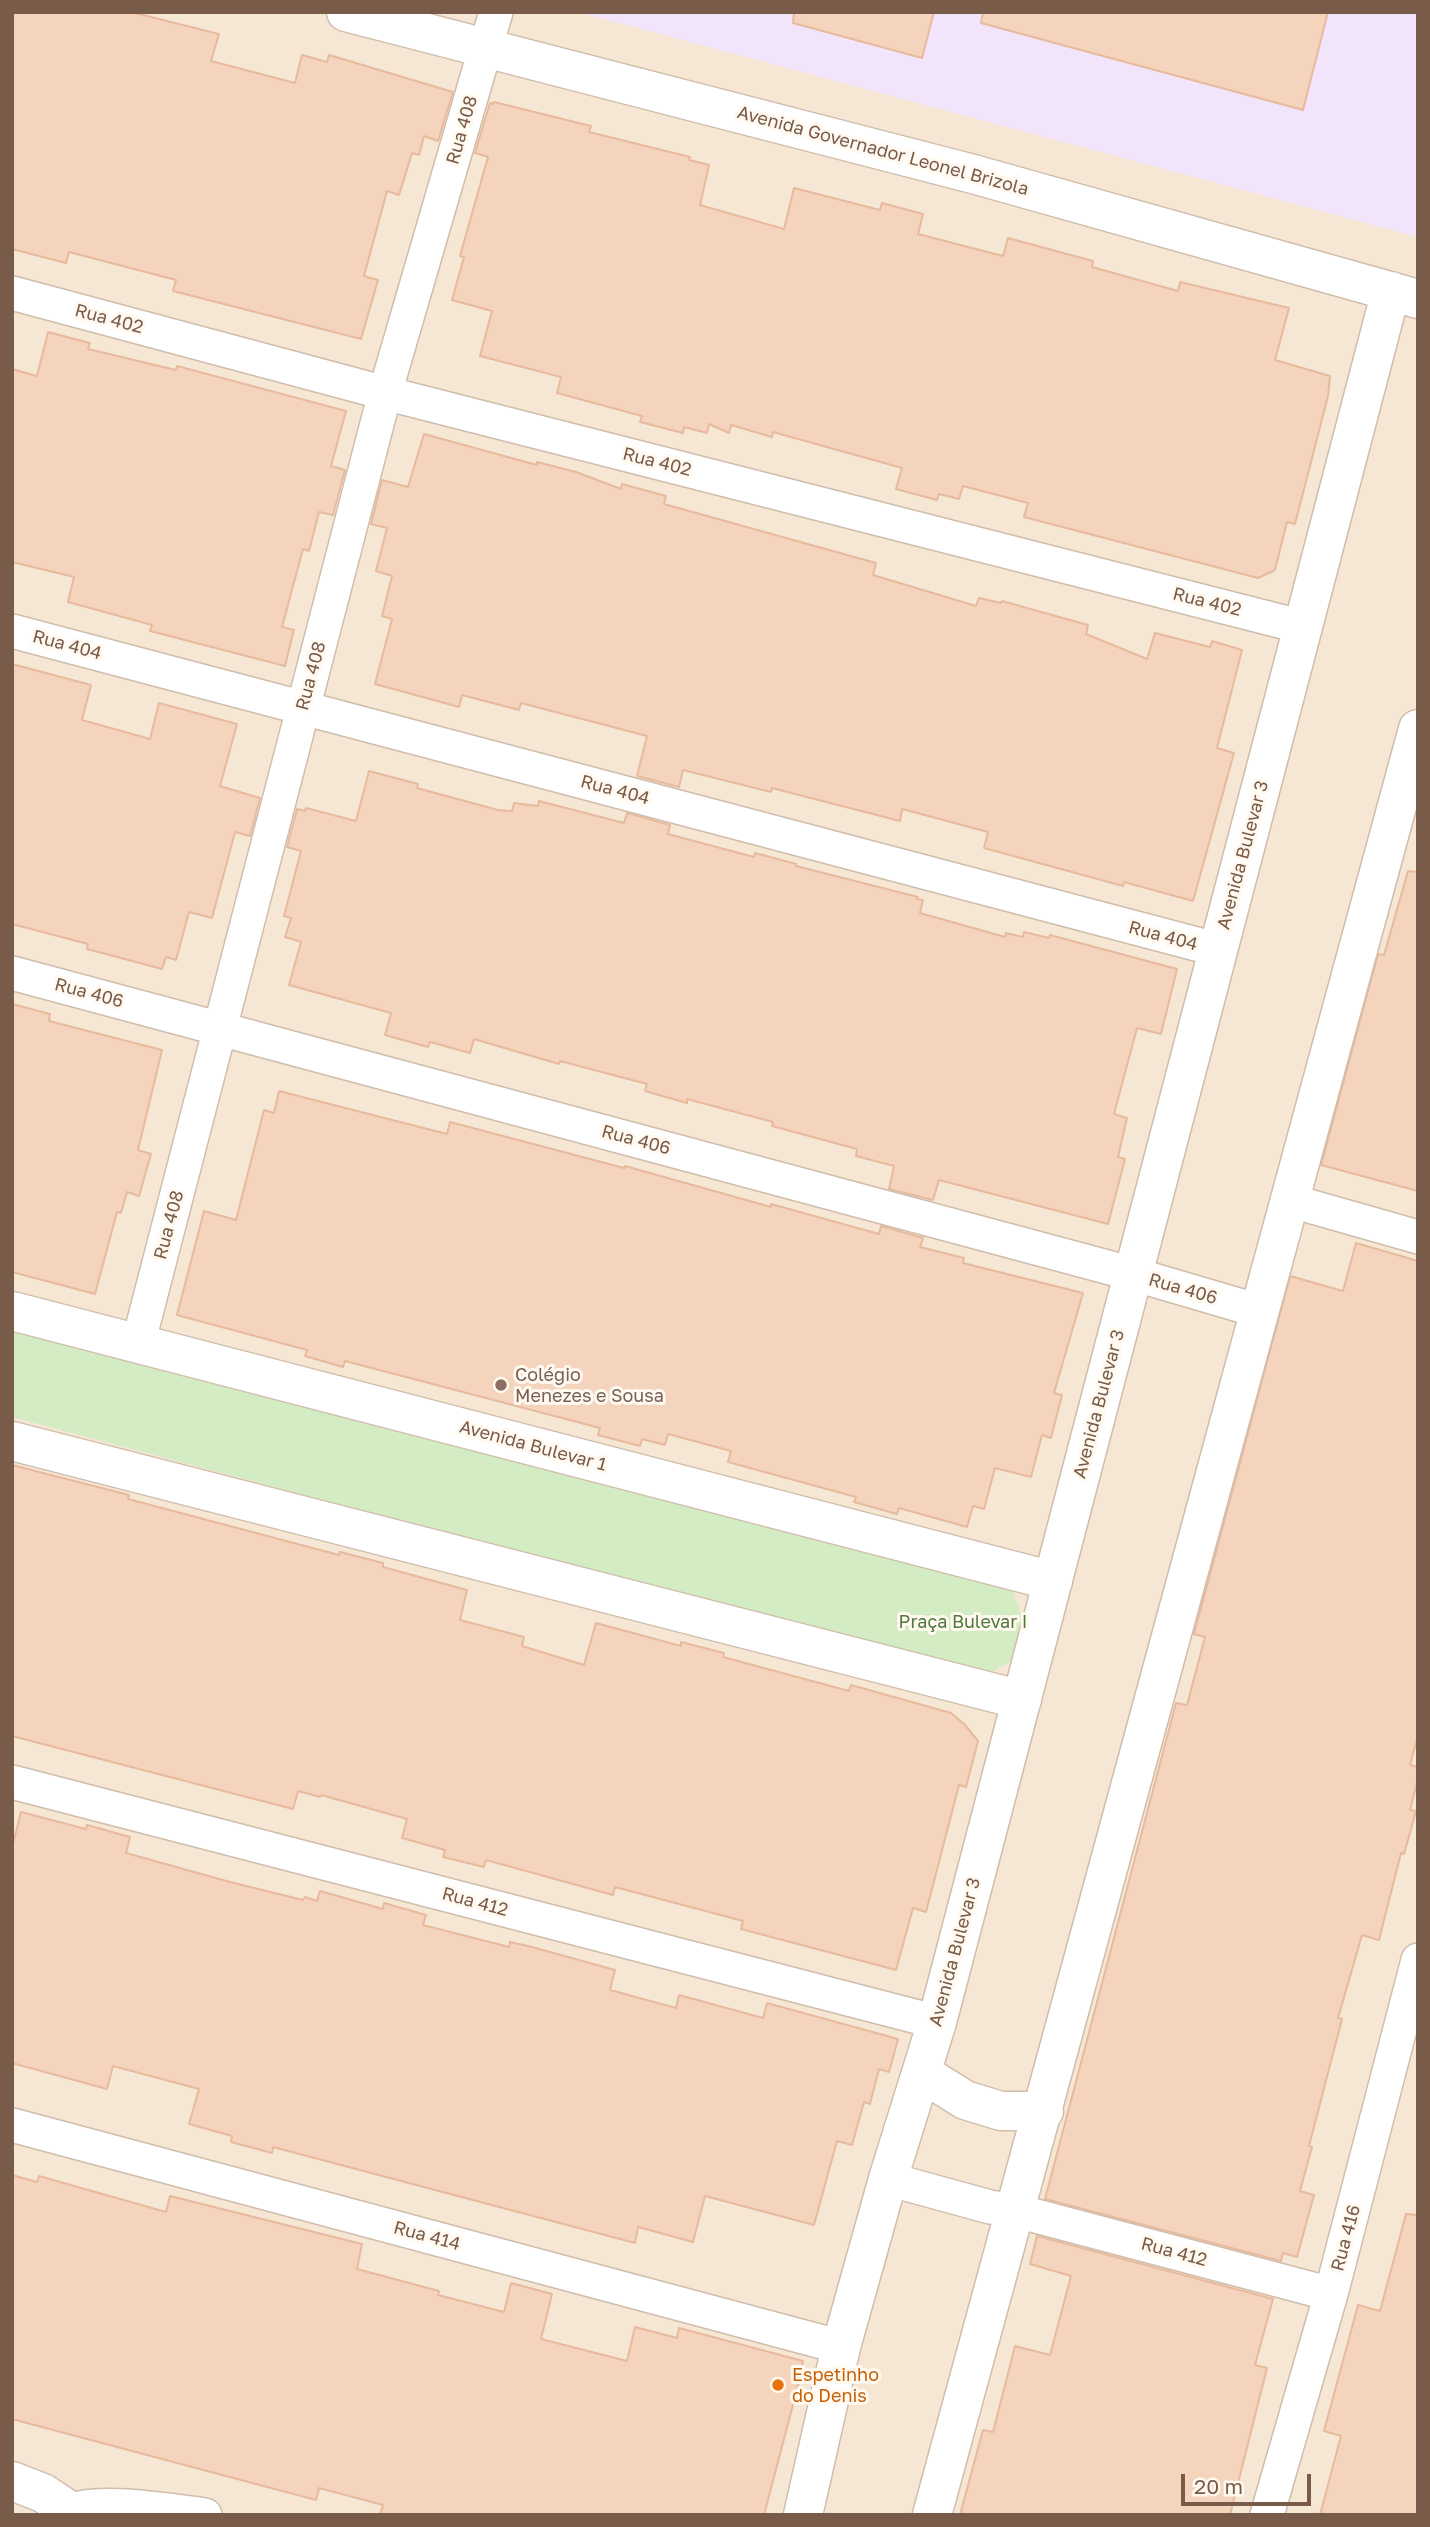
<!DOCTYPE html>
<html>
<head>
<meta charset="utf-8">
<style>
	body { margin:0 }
	#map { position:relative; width:1430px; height:2527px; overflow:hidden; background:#fdf5e7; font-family:"Golos Text",sans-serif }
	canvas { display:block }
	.frame { position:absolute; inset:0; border:14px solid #795b4a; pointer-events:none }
	.scale { position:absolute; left:1181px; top:2474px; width:130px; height:32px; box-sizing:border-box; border:4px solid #795b4a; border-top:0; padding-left:9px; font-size:21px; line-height:24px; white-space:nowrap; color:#795b4a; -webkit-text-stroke:5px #fff9ef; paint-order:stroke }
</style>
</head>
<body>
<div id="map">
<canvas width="1430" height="2527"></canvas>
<div class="frame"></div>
<div class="scale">20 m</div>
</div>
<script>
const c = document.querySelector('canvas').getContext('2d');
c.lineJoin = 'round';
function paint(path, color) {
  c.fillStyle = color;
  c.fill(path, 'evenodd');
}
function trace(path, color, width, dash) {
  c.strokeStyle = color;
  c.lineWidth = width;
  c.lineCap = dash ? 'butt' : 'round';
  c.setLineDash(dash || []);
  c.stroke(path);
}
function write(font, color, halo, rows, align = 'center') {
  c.font = font + ' "Golos Text",sans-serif';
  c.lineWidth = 6;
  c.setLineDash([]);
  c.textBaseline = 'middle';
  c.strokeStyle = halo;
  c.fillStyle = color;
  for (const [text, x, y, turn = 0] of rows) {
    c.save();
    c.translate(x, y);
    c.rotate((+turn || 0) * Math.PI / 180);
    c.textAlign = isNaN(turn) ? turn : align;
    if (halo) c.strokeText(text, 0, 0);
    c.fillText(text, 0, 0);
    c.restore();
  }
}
paint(new Path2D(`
	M12,12H1418V2515H12Z`), '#f6e7d5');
paint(new Path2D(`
	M578,12H1418V237Z`), '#f2e4fa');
paint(new Path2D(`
	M12,1325L1011,1586L1023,1619L1012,1661L984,1676L12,1417Z`), '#d4ecc4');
const building = new Path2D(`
	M12,12H131L219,34L211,61L295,83L302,55L327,62L329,55L453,92L438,141L424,136L419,155L412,153L399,195L387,191L364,276L378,280L361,339L173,291L176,280L69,252L66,263L12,249Z
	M794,12H934L922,58L793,23Z
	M983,12H1328L1303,110L981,23Z
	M494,102L591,126L589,132L690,157L689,160L709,165L700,205L784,229L794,188L880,210L882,203L923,214L918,234L1003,256L1008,238L1093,261L1092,267L1178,291L1180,282L1289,308L1275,360L1330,376L1328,396L1295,524L1287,522L1275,570L1258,578L1024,517L1028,503L963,486L959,499L939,494L937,500L896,489L902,468L773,432L772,437L731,425L729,433L709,424L707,433L684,427L683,433L640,422L642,416L557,393L561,377L480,356L492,311L452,300L464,257L460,256L488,157L475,153L490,103L493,104Z
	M48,332L90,343L88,349L176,370L177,366L346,411L331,466L345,470L333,515L319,512L309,551L303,549L282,627L294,630L285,666L150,631L152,625L68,602L74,577L12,562V369L37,376Z
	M424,434L537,465V462L576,472L621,489L622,484L666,496L664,504L876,563L873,575L976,606L979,598L1001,603L1002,601L1088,625L1086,634L1147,659L1155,633L1210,647L1212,641L1242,650L1217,748L1234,753L1193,901L1124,882L1123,886L984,848L988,832L902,809L900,821L772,788L771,792L683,770L679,787L637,776L647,736L521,703L519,710L462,695L459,707L375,684L392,619L382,616L392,576L376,571L387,528L371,524L382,480L408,487Z
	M12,664L91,685L82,720L150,739L159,703L237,724L220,786L260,798L250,836L235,832L212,918L189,912L176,960L166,957L162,969L87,949L88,944L12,924Z
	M369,771L418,784L417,788L498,810L512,811L514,803L538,806L539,801L624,823L627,813L670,825L668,834L754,857L755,853L796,864V866L918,897L917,899L923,900L920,913L1005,937L1006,933L1023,937L1024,932L1049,938L1050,935L1177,969L1161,1034L1137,1028L1114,1114L1127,1118L1118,1157L1125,1159L1108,1224L939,1180L933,1200L889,1189L894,1166L856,1156L857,1149L772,1126L773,1122L687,1099V1103L645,1091L647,1084L560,1061L559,1064L474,1039L470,1053L430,1042L428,1047L385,1035L391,1013L289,985L301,942L285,937L291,918L284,916L301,851L287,847L297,809L305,811L306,808L356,821Z
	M1408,871L1418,872V1191L1321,1165L1378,954L1384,955Z
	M12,1004L50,1014L49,1021L162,1050L138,1150L151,1154L139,1196L127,1192L121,1213L117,1212L95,1294L12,1272Z
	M279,1091L447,1134L450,1122L624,1168L625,1166L771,1207V1204L879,1234L881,1226L923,1238L920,1247L964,1258L963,1263L1083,1293L1054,1393L1062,1395L1051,1438L1042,1435L1031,1477L995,1468L984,1509L973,1506L967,1527L899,1508L897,1514L854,1502L856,1497L728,1462L731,1451L668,1434L665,1445L642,1439L640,1446L598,1435L600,1428L345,1361L343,1367L305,1356L307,1350L177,1315L204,1211L236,1220L264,1110L274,1113Z
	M1356,1243L1418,1261V1736L1410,1765L1418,1767V1779L1410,1810L1416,1811L1404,1854L1401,1853L1379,1940L1362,1935L1338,2018L1342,2019L1309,2146L1312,2147L1300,2191L1314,2195L1297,2257L1283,2253L1281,2261L1045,2199L1176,1703L1187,1705L1205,1637L1194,1634L1290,1276L1343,1291Z
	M12,1465L129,1495L128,1499L339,1555L340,1552L383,1563V1567L467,1590L460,1620L524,1637L522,1646L584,1665L596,1623L681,1646V1642L724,1653L723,1657L849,1691L851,1685L951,1713L965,1725L978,1741L966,1787L959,1785L926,1912L913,1908L896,1970L741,1929L743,1921L615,1887L613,1895L486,1860L484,1867L443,1857L445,1850L402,1838L407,1819L321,1795L320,1797L298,1791L293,1809L12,1736Z
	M21,1812L86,1829L87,1825L130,1837L126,1853L230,1882L303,1900L305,1897L317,1901L320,1891L383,1909L384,1903L426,1915L423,1925L509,1947L510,1942L532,1947L615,1970L610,1990L676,2008L679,1995L763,2018L767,2003L898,2039L889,2072L879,2069L870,2104L864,2102L852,2145L837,2141L814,2225L705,2196L693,2242L638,2227L635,2243L273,2147L272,2153L231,2142L232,2136L189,2124L199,2089L113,2066L107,2089L12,2063V1848Z
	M12,2175L37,2182L39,2176L166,2212L170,2196L362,2244L357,2269L439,2291L438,2295L504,2312L511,2283L552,2294L541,2339L627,2361L635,2327L677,2338L679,2328L803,2361L799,2382L764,2515H380L383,2505L319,2488L316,2500L12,2419Z
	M1406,2214L1418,2215V2515H1320L1341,2436L1324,2431L1358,2305L1380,2311Z
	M1037,2236L1273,2299L1255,2365L1267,2368L1230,2515H960L983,2430L993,2432L1015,2346L1050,2355L1071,2276L1030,2264Z`);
paint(building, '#f4d4bd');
trace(building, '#e8ba9d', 2);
const minor = new Path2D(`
	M12,293L385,393L1303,627
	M12,631L1219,950
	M12,973L1133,1274L1259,1311
	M1288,1200L1418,1237
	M138,1344L385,393L496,12
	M12,1782L937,2022
	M12,2125L841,2347
	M888,2179L990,2207L1017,2211L1331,2294
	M62,2515C86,2496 173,2511 205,2515
	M1267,2515L1331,2294L1418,1960`);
const tertiary = new Path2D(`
	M346,12L973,174L1418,299
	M12,1311L1053,1581
	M12,1441L1022,1700
	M922,2073L965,2100L1001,2111H1044
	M12,2481L43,2493L76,2515
	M803,2515L841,2347L888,2179L937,2022L1391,291
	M932,2515C1099,1921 1251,1323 1418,729`);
trace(minor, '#d0bdac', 36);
trace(tertiary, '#d0bdac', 41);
trace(minor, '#fff', 33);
trace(tertiary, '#fff', 38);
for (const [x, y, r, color] of [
	[501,1385,7,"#8d6e63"],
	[778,2385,7,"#e8710a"]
]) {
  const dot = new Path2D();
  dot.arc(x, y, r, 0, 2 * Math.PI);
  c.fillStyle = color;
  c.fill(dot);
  trace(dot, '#fff9ef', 2.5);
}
write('18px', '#795b4a', '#fff9ef', [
	["Rua 408",462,130,-74],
	["Avenida Governador Leonel Brizola",883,151,15],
	["Rua 402",109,319,15],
	["Rua 402",657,462,14],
	["Rua 402",1207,602,14],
	["Rua 404",67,645,15],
	["Rua 408",311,676,-75],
	["Rua 404",615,790,15],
	["Avenida Bulevar 3",1243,855,-75],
	["Rua 404",1163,936,15],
	["Rua 406",89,993,15],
	["Rua 406",636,1140,15],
	["Rua 408",169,1225,-75],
	["Rua 406",1183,1289,16],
	["Avenida Bulevar 3",1099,1404,-75],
	["Avenida Bulevar 1",533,1446,15],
	["Rua 412",475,1902,15],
	["Avenida Bulevar 3",955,1952,-75],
	["Rua 414",427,2236,15],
	["Rua 416",1346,2238,-75],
	["Rua 412",1174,2252,15]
]);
write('18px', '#785e54', '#fff9ef', [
	["Colégio",515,1375],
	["Menezes e Sousa",515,1396]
], 'left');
write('18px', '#4f7a3e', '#fff9ef', [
	["Praça Bulevar I",963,1622]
]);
write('18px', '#c56008', '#fff9ef', [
	["Espetinho",792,2375],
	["do Denis",792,2396]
], 'left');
</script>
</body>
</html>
